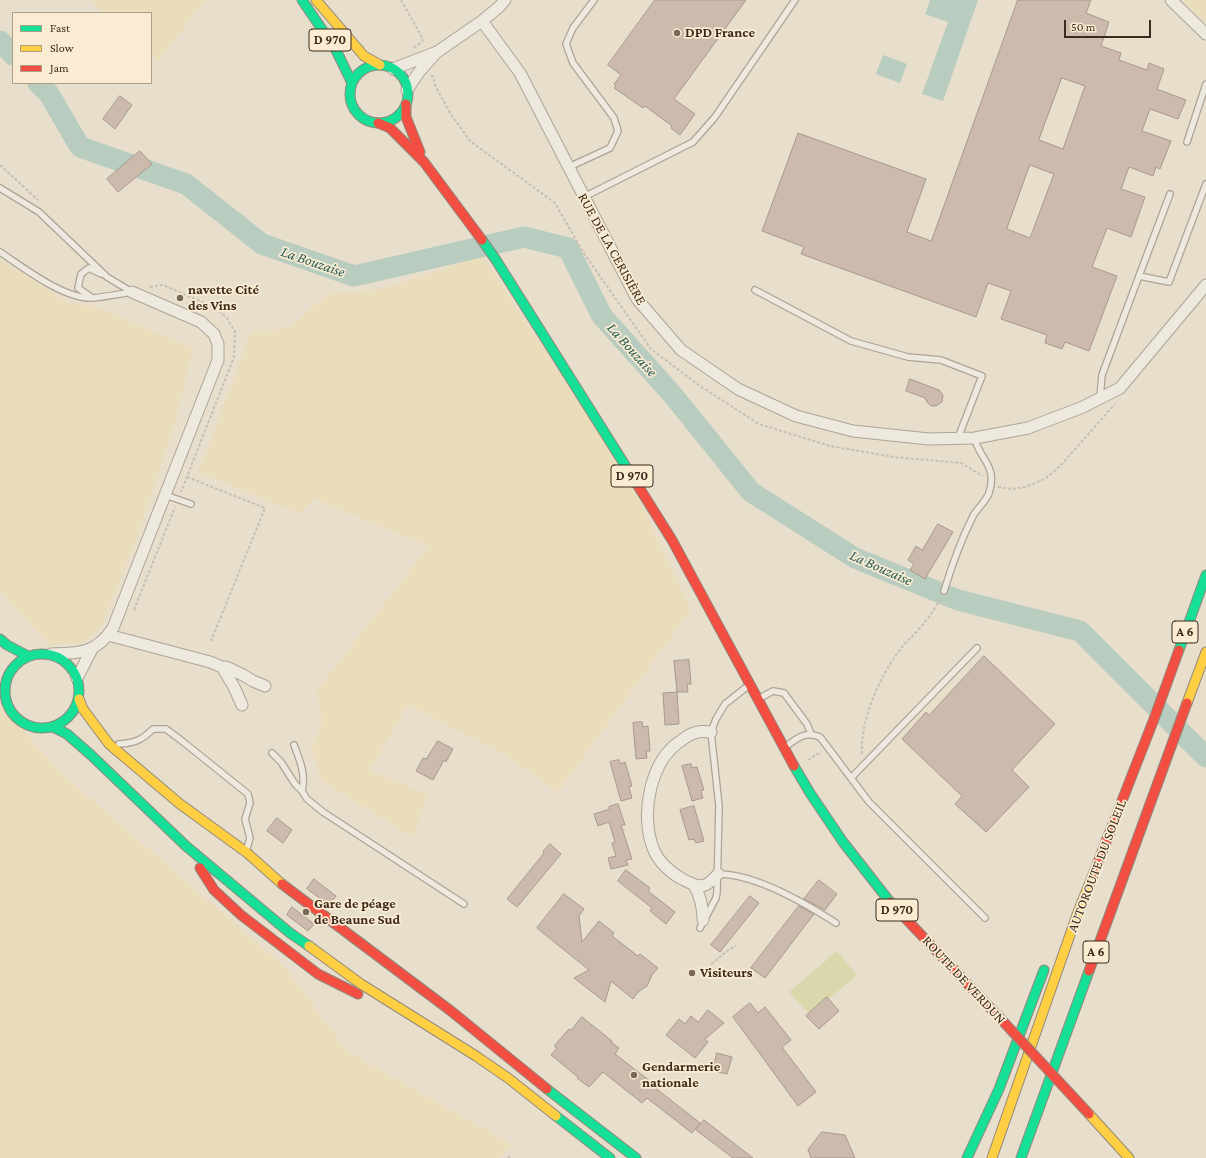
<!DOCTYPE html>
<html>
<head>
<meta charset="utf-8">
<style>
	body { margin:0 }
	#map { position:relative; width:1206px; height:1158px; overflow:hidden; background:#e8decc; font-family:"Crimson Pro",serif }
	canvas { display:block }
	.legend { position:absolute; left:12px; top:12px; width:140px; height:72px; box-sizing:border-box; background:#f9ecd2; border:1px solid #ae9e89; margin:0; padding:5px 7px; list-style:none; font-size:12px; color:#3d2a1c }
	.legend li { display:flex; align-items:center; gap:8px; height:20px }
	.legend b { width:20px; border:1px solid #ae9e89 }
	.scale { position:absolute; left:1064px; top:20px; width:87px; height:18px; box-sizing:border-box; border:2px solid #3d2a1c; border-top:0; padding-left:5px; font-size:12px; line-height:14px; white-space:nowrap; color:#3d2a1c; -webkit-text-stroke:3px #f9ecd2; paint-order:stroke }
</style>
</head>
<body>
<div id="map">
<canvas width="1206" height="1158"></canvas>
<ul class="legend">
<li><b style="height:5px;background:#16e098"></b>Fast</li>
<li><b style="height:5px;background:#ffcf43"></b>Slow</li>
<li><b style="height:5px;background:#f24e42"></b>Jam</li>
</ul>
<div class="scale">50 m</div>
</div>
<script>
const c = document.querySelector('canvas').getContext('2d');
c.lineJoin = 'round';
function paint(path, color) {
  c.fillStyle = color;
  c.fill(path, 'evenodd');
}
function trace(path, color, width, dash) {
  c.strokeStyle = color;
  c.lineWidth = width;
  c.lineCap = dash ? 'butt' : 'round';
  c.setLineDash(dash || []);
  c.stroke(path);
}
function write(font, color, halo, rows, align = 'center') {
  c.font = font + ' "Crimson Pro",serif';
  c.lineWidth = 3.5;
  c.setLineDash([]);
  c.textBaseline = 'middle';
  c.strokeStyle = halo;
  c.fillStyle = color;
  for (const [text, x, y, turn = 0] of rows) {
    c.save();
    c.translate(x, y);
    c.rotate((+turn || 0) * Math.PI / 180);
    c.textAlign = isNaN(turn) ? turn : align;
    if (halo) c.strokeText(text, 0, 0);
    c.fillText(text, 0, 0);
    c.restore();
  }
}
paint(new Path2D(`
	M90,0H205L159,61L151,53V13H105Z
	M1182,0H1206V23Z
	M482,256L627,473L691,610L558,792L500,752L408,705L370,770L428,795L413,837L321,781L312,750L322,722L317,690L429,546L314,499L300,514L199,472L252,330L271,331L292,326L327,294L377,290Z
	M0,260L68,302L81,305H92L193,348L175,422L140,529L101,628L82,643L49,645L0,592Z
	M0,705L66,777L287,969L347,1051L513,1145L500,1158H0Z`), '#e9ddbb');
paint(new Path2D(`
	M837,951L857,975L810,1015L789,992Z`), '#dad7ad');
paint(new Path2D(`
	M930,0H978L943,101L922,94L948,22L925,14Z
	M883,55L907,64L900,83L876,74Z`), '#b8ccbf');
trace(new Path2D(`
	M0,41L13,55
	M38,83L49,94L80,147L186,184L262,244L354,276L524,237L568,248L602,316L672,394L751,492L855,558L958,600L1080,631L1206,757`), '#b8ccbf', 21);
const building = new Path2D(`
	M655,0H746L674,99L695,114L680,135L671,128L672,126L645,106L643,108L614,88L616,86L614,84L621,75L608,65Z
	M1018,0H1091L1086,13L1109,22L1101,46L1121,53L1119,60L1147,70L1149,63L1164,69L1157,89L1186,100L1178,119L1150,109L1142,131L1171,141L1160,169L1156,167L1153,176L1129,167L1121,189L1145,197L1131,237L1107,228L1092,267L1117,276L1089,351L1065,342L1062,349L1045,343L1047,335L1001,319L1011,291L988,283L976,317L801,254L804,247L762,231L798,133L926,179L907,232L931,241ZM1062,78L1085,86L1063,149L1039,140ZM1030,165L1054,174L1030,238L1007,229Z
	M120,96L132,105L115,129L103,119Z
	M140,151L152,164L118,192L107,179Z
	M910,379L939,390L943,395L942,402L936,406H931L927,402L925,398L906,391Z
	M938,524L953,532L925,579L910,570L914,564L908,560L916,546L922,550Z
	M984,656L1055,724L1012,770L1029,787L986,832L955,804L962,796L902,739L926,712L929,715Z
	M689,660L691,684H687L688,692H677L679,724L665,725L663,693L677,692L674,661Z
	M642,722L643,727L648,726L650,751H646L647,758L636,759L633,723Z
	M438,741L453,749L446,762L444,760L433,780L416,771L423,758L426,759Z
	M619,760L620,764L625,762L632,786L629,787L632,798L621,801L610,762Z
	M691,764L692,768L697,767L704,790L701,791L703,798L692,801L682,766Z
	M618,804L625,825H621L632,859L626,860L628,865L611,869L608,858L616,856L612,843L615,842L609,822L598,826L594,814L610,809L609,807Z
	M694,806L704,841L696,843L694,839L689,840L680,810Z
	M277,818L292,830L283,843L267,831Z
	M550,844L561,854L517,907L507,899L544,853L543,852Z
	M626,870L650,888L648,891L675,912L666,924L650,911L652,908L618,881Z
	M314,879L336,896L329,905L307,889Z
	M819,880L837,894L825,910L804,899Z
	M564,894L584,909L579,916L582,942L599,921L614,933L612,936L638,956L640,954L658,968L652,975L647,986L638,992L633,999L611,981L605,1002L574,978L589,970L537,928Z
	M750,896L759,903L720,952L711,945Z
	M799,906L814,914L765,978L751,968Z
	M292,907L314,924L308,931L287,915Z
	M827,997L839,1011L819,1029L806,1016Z
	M750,1003L758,1013L765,1007L791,1040L782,1047L816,1092L798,1106L733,1017Z
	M708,1010L724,1023L705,1039L708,1042L695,1058L666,1035L679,1019L685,1024L691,1016L698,1022Z
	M582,1017L612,1041L611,1042L619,1048L615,1054L650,1081L649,1083L700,1123L692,1133L647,1098L642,1103L603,1072L589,1087L577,1078L578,1077L551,1055L557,1048L554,1046L569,1029L571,1030Z
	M717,1053L732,1057L727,1074L713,1071Z
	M704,1120L753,1158H733L696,1130Z
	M822,1132L845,1135L855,1158H811L808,1150Z`);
paint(building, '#ccbbac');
trace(building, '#a8998b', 1);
const lane = new Path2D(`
	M1187,142L1206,84
	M569,167L610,148L618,131L614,118L573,63L566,44L573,28L594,0
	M0,188L39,212L107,277L132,292
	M584,197L693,142L715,117L795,0
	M0,252C24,268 64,299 92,298C105,297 119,294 132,292
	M1139,276L1170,194
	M755,290L851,341L908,357L941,360L982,376L958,438
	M91,297L78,288L81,274L89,268L101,274
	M1100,398L1102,375L1139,276L1169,282L1206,184
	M165,495L191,504
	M944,591C952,565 961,540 973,516C978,508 986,501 989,493C991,487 992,480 991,474C989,461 976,451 975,438
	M760,698L773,691L784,693L807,724L811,734
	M119,744C135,743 142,740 153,729H166L182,741L248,794L250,803L245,819L250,838L247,848
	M294,745C300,761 306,774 302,791
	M785,747C798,738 804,731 820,737L869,802L985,918
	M272,753L281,762L295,784L302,791L307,799L323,812L464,904
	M851,778L977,648
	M718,874C756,874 805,903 836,923
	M700,928L716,898L717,892L719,806L711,732L716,719L725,704L748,686`);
const street = new Path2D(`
	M1171,0L1206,34
	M482,21L520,73L637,299L681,350L738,389L796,416L853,431L929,439L975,438L1028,428L1083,407L1120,388L1206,285
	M393,69L437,52L482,21L499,7L505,0
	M407,90L419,72L435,54
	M108,635L210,662L222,667H226L243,675L253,681L265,686
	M51,654C79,653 96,654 113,628L218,360V344L214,334L201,322L132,292
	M222,667L234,687L242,705
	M77,678L92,649
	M711,732C707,732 702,731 698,732C692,733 687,736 682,740C650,760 640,814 653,848C658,862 672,874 684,880C701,889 706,888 718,874
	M694,885C701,897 703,907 703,920`);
const fast = new Path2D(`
	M302,0L336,50L352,83
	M350 94a29 29 0 1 1 58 0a29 29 0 1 1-58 0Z
	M482,240L496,260L635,481
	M0,639L7,645L28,656
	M1179,650L1206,575
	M5 691a37 37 0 1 1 74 0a37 37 0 1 1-74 0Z
	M53,727L67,734L91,755L186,846L290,933L309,946
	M794,766L810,793L843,842L890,902
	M547,1089L636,1158
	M556,1116L610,1158
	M967,1158L999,1089L1044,970
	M1021,1158L1089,971`);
const slow = new Path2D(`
	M316,0L364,56L380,65
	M79,699L83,709L109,744L180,804L246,852L282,884
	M1187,703L1206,652
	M309,946L361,984L476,1056L508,1078L556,1116
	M1089,1114L1129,1158
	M992,1158L1078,912L1093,875`);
const jam = new Path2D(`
	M406,104V117L420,152
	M378,123L390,128L424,162L482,240
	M635,481L672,540L794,766
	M200,868L214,890L241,915L318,974L358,994
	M1093,875L1154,719L1179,650
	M282,884L451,1011L547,1089
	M890,902L998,1016
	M1089,971L1187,703`);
trace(lane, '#ada396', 8);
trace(street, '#ada396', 13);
trace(fast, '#92887c', 11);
trace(slow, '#92887c', 11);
trace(jam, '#92887c', 11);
trace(new Path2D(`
	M401,0L423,39L422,42L413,48
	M431,76H433L435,85L450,113L470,141L555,203L583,252L651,349L700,386L759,424L830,446L894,457L961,463L983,476
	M0,165L38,200
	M150,287L163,285L216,308L227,318L235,332L234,357L181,492
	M187,477L265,508L211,641
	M998,487L1012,489L1025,487L1045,479L1061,465L1115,404
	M134,610L175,507
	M862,754C860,720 881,672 903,646C908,640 913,636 918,630C927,620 935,609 941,597
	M808,760L821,752
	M711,964C720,958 726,950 736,946
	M508,1158L510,1156`), '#c7bfb5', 2, [3, 2]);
trace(lane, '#eee9df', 5.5);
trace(street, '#eee9df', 11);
trace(fast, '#16e098', 9);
trace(slow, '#ffcf43', 9);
trace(jam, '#f24e42', 9);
const jamBridge = new Path2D(`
	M998,1016L1089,1114`);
trace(jamBridge, '#92887c', 11, []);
trace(jamBridge, '#f24e42', 9);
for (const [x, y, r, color] of [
	[677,33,4,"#79695a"],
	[180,298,4,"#79695a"],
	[306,912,4,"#79695a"],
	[692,973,4,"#79695a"],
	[634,1075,4,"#79695a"]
]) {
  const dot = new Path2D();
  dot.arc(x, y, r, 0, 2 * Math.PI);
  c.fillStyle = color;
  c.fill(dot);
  trace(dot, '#f9ecd2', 1.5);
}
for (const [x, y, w] of [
	[330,40,42],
	[632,476,42],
	[1185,632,26],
	[897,910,42],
	[1096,952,26]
]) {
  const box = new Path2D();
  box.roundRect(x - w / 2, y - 11, w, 22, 3);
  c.fillStyle = '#f9ecd2';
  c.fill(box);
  trace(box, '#3d2a1c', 1);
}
write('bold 13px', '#3d2a1c', null, [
	["D 970",330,40],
	["D 970",632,476],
	["A 6",1185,632],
	["D 970",897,910],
	["A 6",1096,952]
]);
write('bold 14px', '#3d2a1c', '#f9ecd2', [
	["DPD France",685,33],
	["navette Cité",188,290],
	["des Vins",188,306],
	["Gare de péage",314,904],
	["de Beaune Sud",314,920],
	["Visiteurs",700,973],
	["Gendarmerie",642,1067],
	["nationale",642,1083]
], 'left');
write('14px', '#3d2a1c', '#f9ecd2', [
	["RUE DE LA CERISIÈRE",612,249,61],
	["AUTOROUTE DU SOLEIL",1097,866,-69],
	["ROUTE DE VERDUN",964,980,47]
]);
write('italic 15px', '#2a5e58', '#f9ecd2', [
	["La Bouzaise",313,262,19],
	["La Bouzaise",632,350,48],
	["La Bouzaise",881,568,24]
]);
</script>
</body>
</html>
